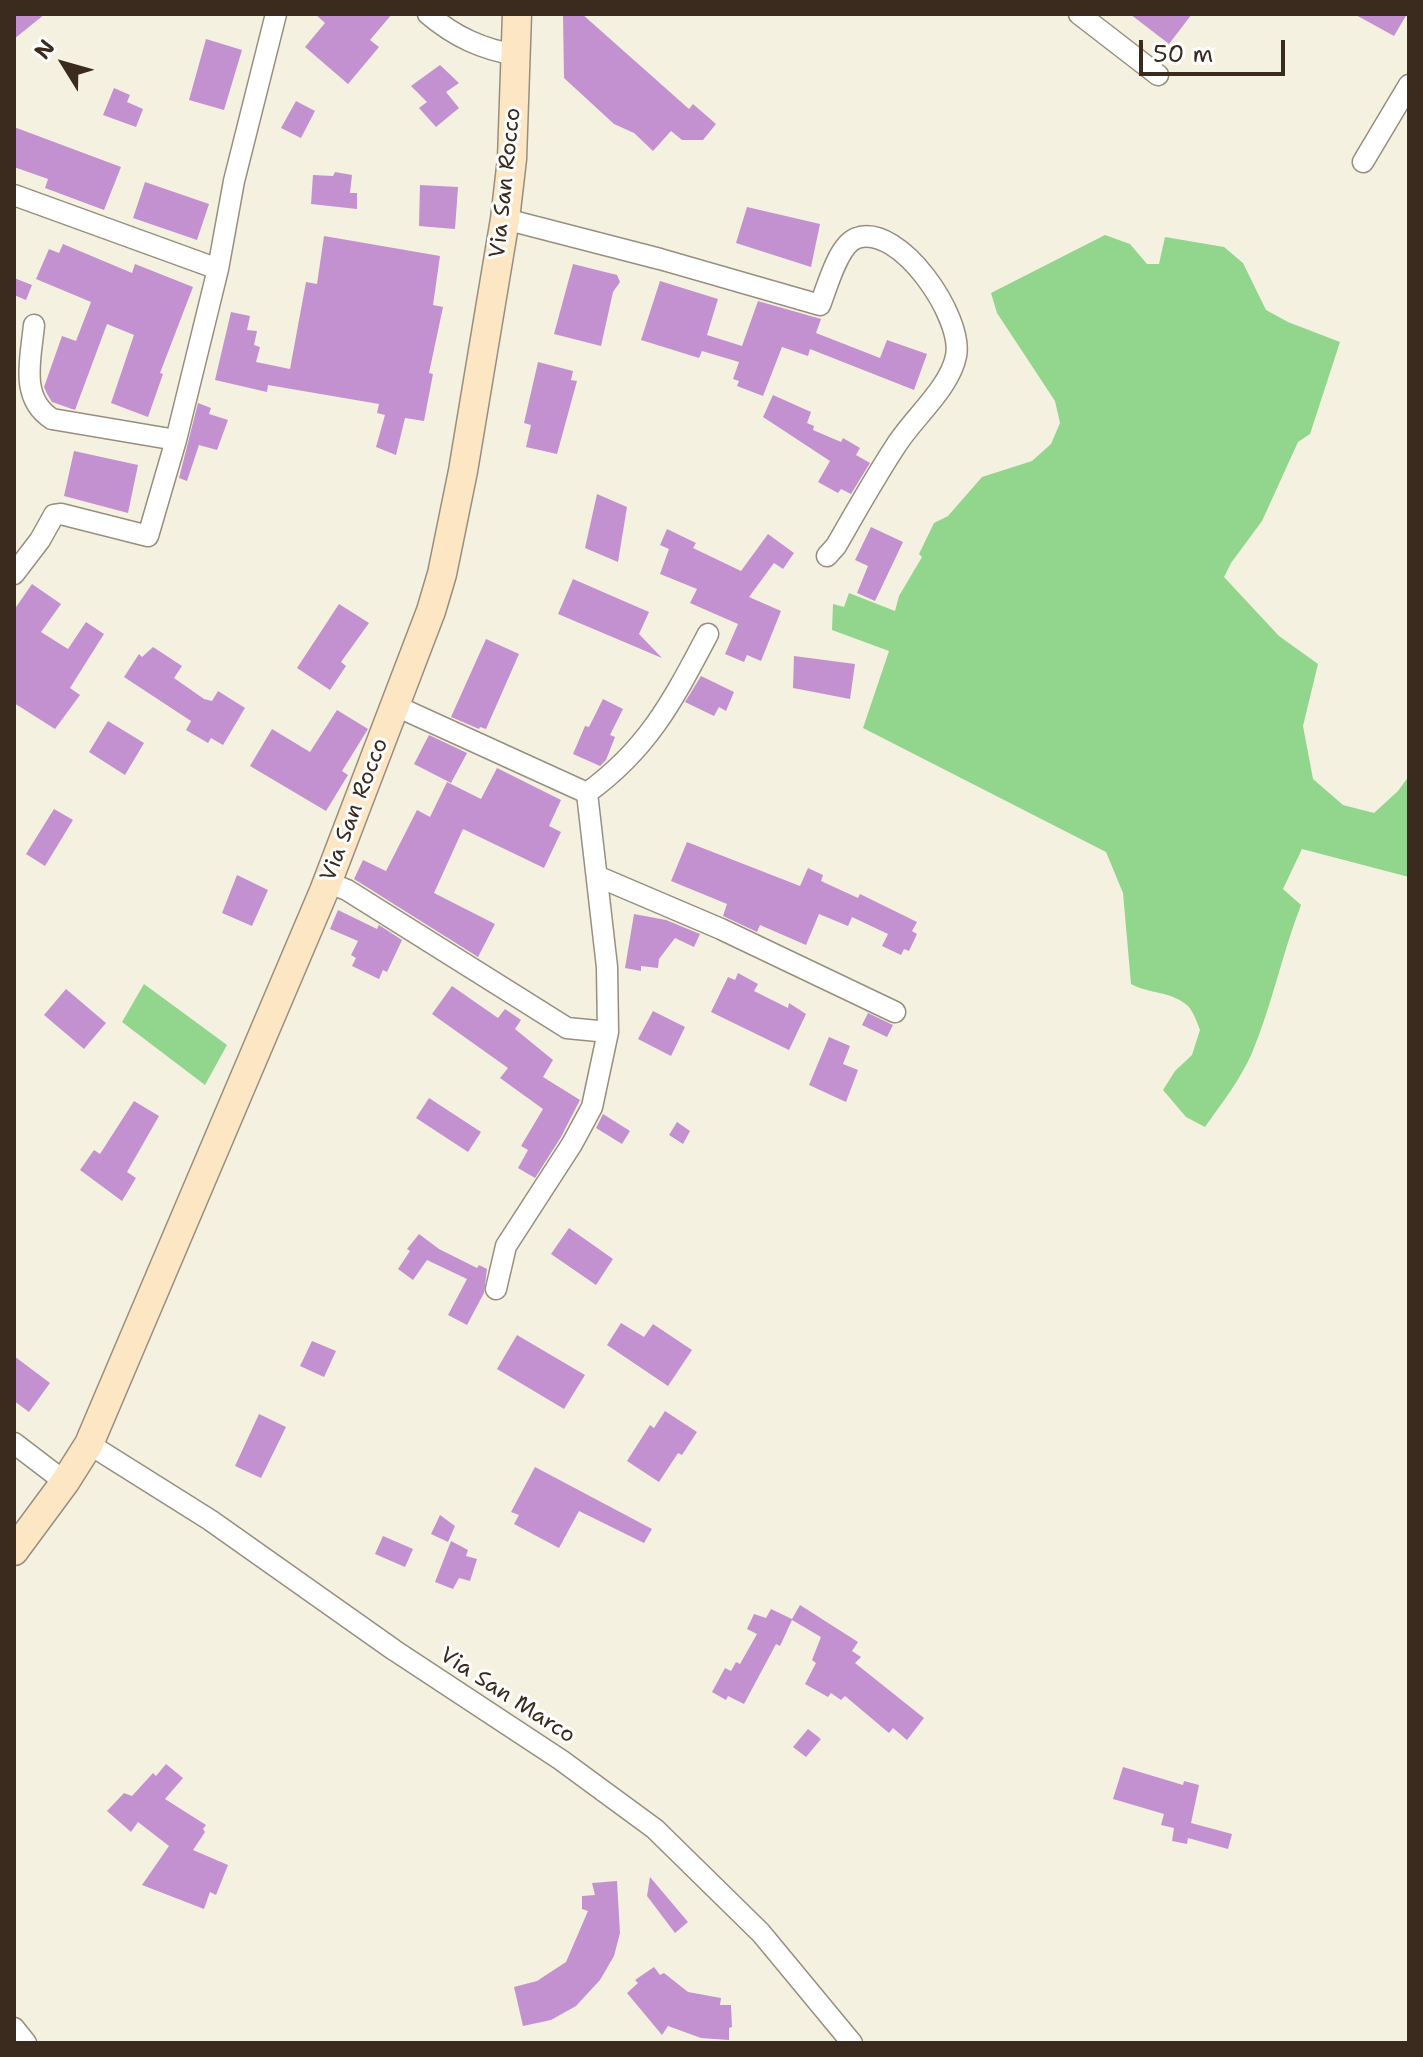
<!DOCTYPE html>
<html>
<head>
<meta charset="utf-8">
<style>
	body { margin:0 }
	#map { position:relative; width:1423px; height:2057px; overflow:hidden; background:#f4f1e0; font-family:"Shantell Sans",sans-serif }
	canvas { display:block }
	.frame { position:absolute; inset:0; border:16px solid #3b2a1e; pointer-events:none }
	.north { position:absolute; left:24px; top:24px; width:80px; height:80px; -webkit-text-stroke:6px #fff; paint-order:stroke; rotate:307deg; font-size:22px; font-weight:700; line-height:32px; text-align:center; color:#3b2a1e }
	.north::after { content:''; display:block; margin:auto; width:28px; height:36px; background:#3b2a1e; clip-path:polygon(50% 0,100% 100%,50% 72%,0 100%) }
	.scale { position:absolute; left:1139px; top:40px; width:146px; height:36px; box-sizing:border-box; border:4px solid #3b2a1e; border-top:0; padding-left:10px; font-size:24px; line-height:28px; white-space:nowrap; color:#3b2a1e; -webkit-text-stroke:6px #fff; paint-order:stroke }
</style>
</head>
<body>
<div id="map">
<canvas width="1423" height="2057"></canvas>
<div class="frame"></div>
<div class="north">N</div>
<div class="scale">50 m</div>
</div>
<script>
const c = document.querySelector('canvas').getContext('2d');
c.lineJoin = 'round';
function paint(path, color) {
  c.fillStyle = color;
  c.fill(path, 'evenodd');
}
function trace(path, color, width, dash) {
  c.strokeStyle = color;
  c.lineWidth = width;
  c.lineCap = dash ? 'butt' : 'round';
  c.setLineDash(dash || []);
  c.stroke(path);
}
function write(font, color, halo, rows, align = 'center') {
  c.font = font + ' "Shantell Sans",sans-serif';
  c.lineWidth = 6;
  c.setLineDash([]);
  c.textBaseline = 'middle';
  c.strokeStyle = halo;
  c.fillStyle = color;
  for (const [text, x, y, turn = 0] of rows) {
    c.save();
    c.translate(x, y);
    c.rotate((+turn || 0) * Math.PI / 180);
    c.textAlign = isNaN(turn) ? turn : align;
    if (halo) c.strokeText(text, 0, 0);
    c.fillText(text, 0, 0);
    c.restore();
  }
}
paint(new Path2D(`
	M1105,235L1130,244L1147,264H1159L1165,237L1224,247L1243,263L1266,310L1288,322L1340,342L1310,434L1298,442L1262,521L1231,563L1224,577L1279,636L1318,664L1303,726L1313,779L1343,805L1374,813L1398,791L1409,776V877L1302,849L1283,889L1301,905C1282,954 1272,1005 1252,1053C1240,1080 1222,1103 1205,1127L1186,1117L1163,1090L1175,1071L1192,1055L1200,1030C1197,1022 1193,1011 1188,1006C1172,991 1149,994 1131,984L1123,893L1106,852L863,728L889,651L832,630L833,604L844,607L849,593L895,611L899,596L922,557L919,554L934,523L948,516L982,477L1032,461L1051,444L1060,423L1055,401L997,313L991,293Z
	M144,984L227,1045L205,1085L122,1022Z`), '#92d58c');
paint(new Path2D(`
	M14,14H45L14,39Z
	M315,14H392L370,40L379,47L348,84L305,47L325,23Z
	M563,14H582L689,109L693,104L716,124L703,140H682L671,131L653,151L634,133L614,124L564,78Z
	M1130,14H1192L1169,44Z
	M1354,14H1407L1394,36Z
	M206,39L242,50L224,110L189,100Z
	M440,65L459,83L446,92L459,108L436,127L419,108L427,102L411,86Z
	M114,88L130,95L127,102L143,109L136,127L103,115Z
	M296,101L315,111L301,138L281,128Z
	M14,127L121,167L104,210L45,188L48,179L14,167Z
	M335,172L352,175L350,193H357V209L311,204L313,175L333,176Z
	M145,182L209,204L197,240L133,218Z
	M420,185L458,187L455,229L419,226Z
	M747,207L820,224L811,267L736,243Z
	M324,236L440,256L433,305L443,307L429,373L433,374L424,421L405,418L396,455L376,447L385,415L377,413L379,404L268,385L267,392L215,380L231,312L250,316L247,330L257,331L254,345L260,347L256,362L290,369L306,282L317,284Z
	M63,244L132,273L135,264L193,287L160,373L163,374L148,417L111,403L134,335L107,324L75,410L52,402L47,394L44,387L62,336L76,341L91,302L36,279L49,249L59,253Z
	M573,264L617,275L620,282L613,292L601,346L554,334Z
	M14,278L32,285L26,300L14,295Z
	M660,281L718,299L707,335L742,346L758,301L821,319L816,333L880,358L887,340L927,354L914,390L810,349L808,356L782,347L763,396L737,386L739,381L733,379L739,362L702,351L699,358L641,340Z
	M538,362L573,371L571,380L577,381L557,454L526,447L531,425L524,423Z
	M773,395L811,412L807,423L814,426L813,430L841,442L843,438L860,448L856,455L870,463L851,494L841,489L838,493L818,482L830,461L763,417Z
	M198,403L211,408L209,414L228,420L217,450L199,445L187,481L179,478Z
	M74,451L138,465L128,513L64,496Z
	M597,494L627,507L618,562L585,548Z
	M871,527L903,542L875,601L857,593L868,566L855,560Z
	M667,529L696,543L693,548L741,571L768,534L794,553L783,569L774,563L749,597L781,611L761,661L747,655L744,662L725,654L738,624L690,603L697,589L660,574L669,549L660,545Z
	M573,579L649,612L639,634L662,658L558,614Z
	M32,584L61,604L41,632L68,649L86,622L104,634L70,688L80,695L55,729L14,703V610Z
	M339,604L369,623L341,662L346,666L330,690L297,668Z
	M486,639L519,654L486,729L480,727L479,729L451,717Z
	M153,647L182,666L174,678L204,699L212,701L218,691L245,708L223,745L211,738L208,743L186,730L191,721L124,677L139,654L142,657Z
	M794,656L855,664L850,699L793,688Z
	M701,676L734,692L726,711L719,707L714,716L685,702Z
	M603,699L623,709L610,735L615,737L606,760L600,766L573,754L585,726L589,727Z
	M337,710L368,729L342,771L348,775L326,811L250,766L272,729L310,752Z
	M108,721L144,743L125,775L89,752Z
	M429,735L467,753L451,783L414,764Z
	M497,768L561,800L549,826L561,832L544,868L463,829L434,893L495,924L478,957L354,879L363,860L386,871L417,810L430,817L447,782L481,799Z
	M54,809L73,820L45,866L26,854Z
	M687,842L800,886L808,868L823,875L821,881L858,898L860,894L917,922L912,931L917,934L909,951L904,949L901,955L882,946L888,934L852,917L848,926L819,914L806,945L760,925L757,932L723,916L727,904L671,881Z
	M237,875L268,890L252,926L222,913Z
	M338,910L377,929L379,925L402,940L387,972L383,970L379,979L352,966L356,958L351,955L358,941L330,929Z
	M634,914L666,920L700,934L694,947L675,938L659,959L658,968L641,966V971L625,968Z
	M738,973L758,984L754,991L788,1008L789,1003L806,1014L789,1050L711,1012L728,977L735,980Z
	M452,986L498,1018L505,1009L521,1020L515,1029L553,1060L543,1077L580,1100L561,1137L535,1178L518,1168L528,1150L521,1146L543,1109L500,1078L508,1068L432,1014Z
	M66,989L106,1023L84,1049L44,1015Z
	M653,1011L685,1027L671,1056L638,1039Z
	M868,1013L893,1025L887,1037L862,1025Z
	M829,1037L850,1046L843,1064L858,1070L846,1102L809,1085Z
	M429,1098L481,1132L468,1152L416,1118Z
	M134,1101L159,1116L127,1172L136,1178L122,1201L80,1170L94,1150L100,1154Z
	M603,1114L630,1131L622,1144L596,1128Z
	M677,1122L690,1131L683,1144L669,1135Z
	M569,1228L613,1259L596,1285L551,1254Z
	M419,1234L439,1249L477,1268L479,1265L487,1269L484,1293L467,1325L448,1315L467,1279L427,1260L413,1280L398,1269L410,1251L407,1249Z
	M621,1323L644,1337L653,1324L692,1350L668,1386L607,1345Z
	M517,1335L585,1375L564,1409L497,1369Z
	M312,1341L336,1351L324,1377L300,1366Z
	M14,1356L50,1383L29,1412L14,1401Z
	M665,1411L697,1432L682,1455L678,1453L659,1482L627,1461L650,1425L654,1428Z
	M259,1414L286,1427L261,1478L235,1466Z
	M535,1467L652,1529L644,1543L579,1511L559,1548L514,1524L519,1515L511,1512Z
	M440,1515L455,1526L448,1542L431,1534Z
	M383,1536L413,1549L405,1567L375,1554Z
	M451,1541L468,1550L466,1556L477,1559L470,1581L459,1578L453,1589L435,1582Z
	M800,1605L858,1642L852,1651L861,1657L855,1663L924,1718L907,1740L893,1728L889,1733L845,1696L841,1700L831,1693L828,1697L805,1684L816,1663L812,1660L821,1637L792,1620L780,1646L776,1644L744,1704L728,1696L726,1700L712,1692L725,1668L731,1671L736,1662L740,1664L757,1634L747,1629L754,1614L766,1618L771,1609L792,1619Z
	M808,1729L821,1739L806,1757L793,1747Z
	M166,1764L183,1778L165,1799L206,1825L203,1829L205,1832L193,1850L228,1865L216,1895L210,1892L204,1909L142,1885L169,1846L138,1822L131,1832L107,1811L124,1793L132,1796L153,1773L156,1776Z
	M1123,1767L1183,1785L1184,1781L1199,1785L1191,1823L1232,1834L1228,1849L1188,1838L1187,1844L1172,1841L1174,1828L1161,1825L1164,1814L1113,1799Z
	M650,1877L688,1922L675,1933L647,1896Z
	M617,1881L620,1933L614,1956L600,1980L576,2006L551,2020L523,2026L514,1987L537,1981L566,1962L588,1911L582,1909V1896L595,1895L592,1883Z
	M654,1967L660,1975L664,1973L688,1992L721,1998L720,2005H731L732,2027L729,2028V2040L701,2038L668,2026L662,2035L627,1993L638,1983L635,1980Z`), '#c491d0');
const street = new Path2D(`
	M428,14C455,37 482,49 516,55
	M1079,14L1158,75
	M1363,162L1409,85
	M14,195L218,269
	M505,219L660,259L820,305C827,288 838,244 857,238C900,223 964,318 956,356C950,388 912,419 895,447C874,479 855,513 836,546L827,556
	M34,325C31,358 19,398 52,419L176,440
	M14,574L40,540L54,515L61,514L148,536L176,440L218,269L234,181L276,14
	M396,706L587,793L607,967L608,1032L592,1107L572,1144L506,1246L496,1289
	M587,793C649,748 673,700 708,634
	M599,877L721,929L895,1012
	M327,882L347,890L567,1028L608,1032
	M14,1443L65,1482
	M89,1444L210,1520L394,1650L561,1760L655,1829L761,1933L852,2043
	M14,2028L26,2043`);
const secondary = new Path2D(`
	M14,1551L65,1482L89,1444L324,891L431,611L442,574L463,471L505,219L512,159L517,14`);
trace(street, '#988e7f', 23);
trace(secondary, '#988e7f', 31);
trace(street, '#fff', 20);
trace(secondary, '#fce6c4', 28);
write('22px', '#3b2a1e', '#fff', [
	["Via San Rocco",506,183,-84],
	["Via San Rocco",355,810,-69],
	["Via San Marco",507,1696,33]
]);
</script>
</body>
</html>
